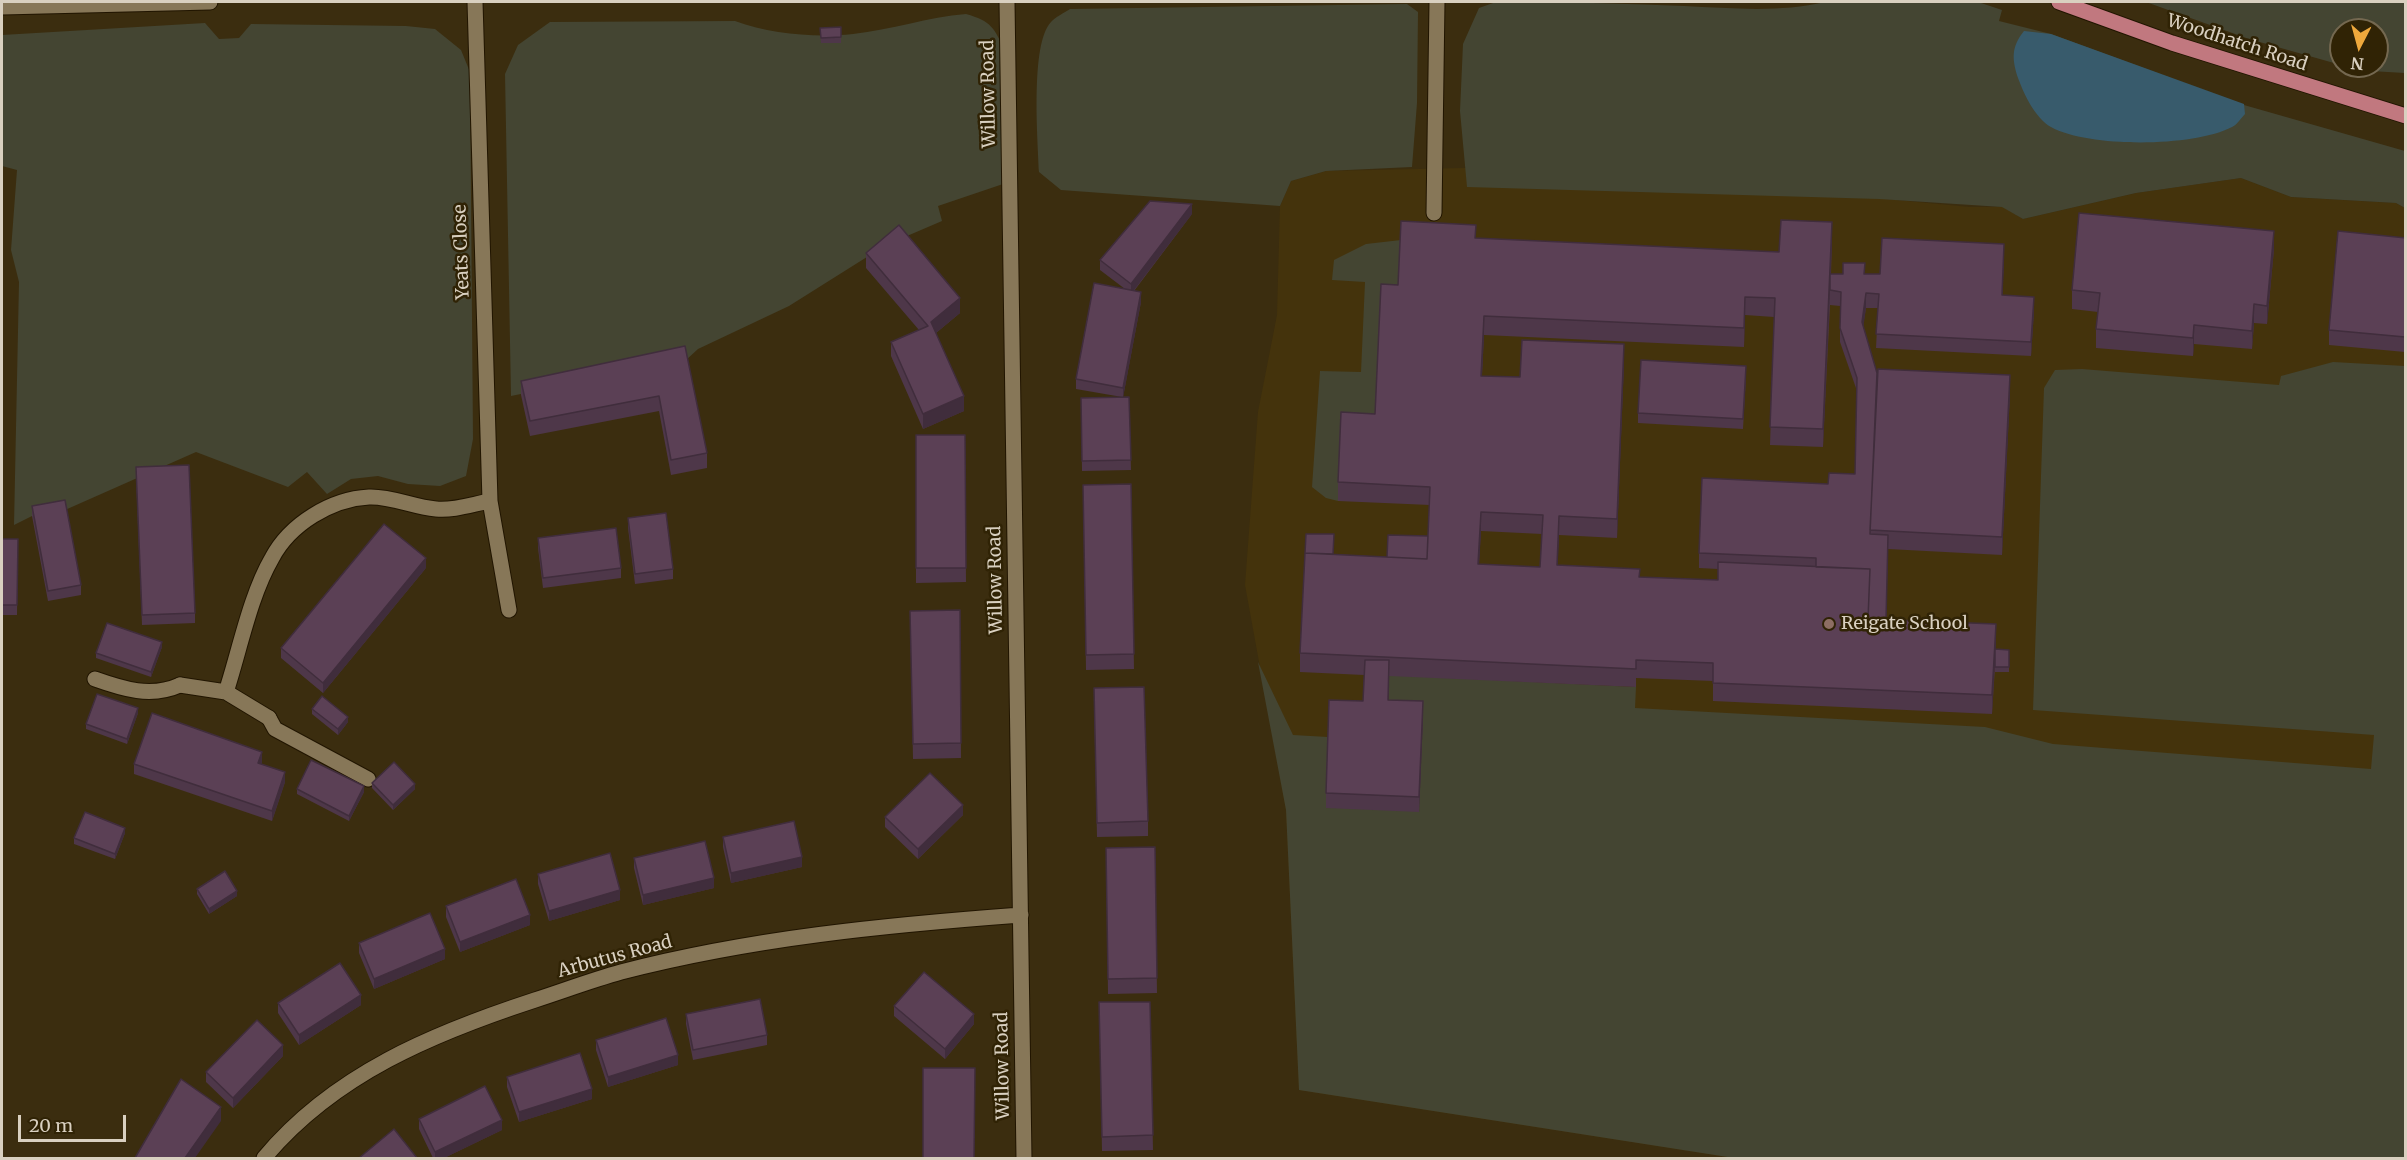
<!DOCTYPE html>
<html>
<head>
<meta charset="utf-8">
<style>
	body { margin:0 }
	#map { position:relative; width:2407px; height:1160px; overflow:hidden; background:#3b2d0f; font-family:Merriweather,serif }
	canvas { display:block }
	.frame { position:absolute; inset:0; border:3px solid #d9d0c0; pointer-events:none }
	.north { position:absolute; left:2329px; top:18px; width:60px; height:60px; box-sizing:border-box; background:#302305; border:2px solid #746850; border-radius:50%; rotate:186deg; font-size:16px; font-weight:700; line-height:24px; text-align:center; color:#d9d0c0 }
	.north::after { content:''; display:block; margin:auto; width:21px; height:27px; background:#eea83c; clip-path:polygon(50% 0,100% 100%,50% 72%,0 100%) }
	.scale { position:absolute; left:18px; top:1115px; width:108px; height:27px; box-sizing:border-box; border:3px solid #d9d0c0; border-top:0; padding-left:8px; font-size:18px; line-height:21px; white-space:nowrap; color:#d9d0c0; -webkit-text-stroke:4px #302305; paint-order:stroke }
</style>
</head>
<body>
<div id="map">
<canvas width="2407" height="1160"></canvas>
<div class="frame"></div>
<div class="north">N</div>
<div class="scale">20 m</div>
</div>
<script>
const c = document.querySelector('canvas').getContext('2d');
c.lineJoin = 'round';
function paint(path, color) {
  c.fillStyle = color;
  c.fill(path, 'evenodd');
}
function trace(path, color, width, dash) {
  c.strokeStyle = color;
  c.lineWidth = width;
  c.lineCap = dash ? 'butt' : 'round';
  c.setLineDash(dash || []);
  c.stroke(path);
}
function write(font, color, halo, rows, align = 'center') {
  c.font = font + ' Merriweather,serif';
  c.lineWidth = 5;
  c.setLineDash([]);
  c.textBaseline = 'middle';
  c.strokeStyle = halo;
  c.fillStyle = color;
  for (const [text, x, y, turn = 0] of rows) {
    c.save();
    c.translate(x, y);
    c.rotate((+turn || 0) * Math.PI / 180);
    c.textAlign = isNaN(turn) ? turn : align;
    if (halo) c.strokeText(text, 0, 0);
    c.fillText(text, 0, 0);
    c.restore();
  }
}
paint(new Path2D(`
	M1539,161L1749,186L1970,207H2003L2023,219L2136,193L2241,178L2291,197L2396,203L2405,208V1158H1734L1299,1090L1286,810L1245,585L1258,412L1277,315L1280,206L1291,181L1326,171L1464,168Z`), '#44330c');
paint(new Path2D(`
	M1496,2C1559,1 1621,4 1684,6C1730,8 1779,13 1825,2H1978L2002,10L1999,21L2051,34L2244,105L2405,151V208L2396,203L2291,197L2241,178L2136,193L2023,219L2002,207L1879,199L1467,187L1460,111L1463,44L1479,8Z
	M2146,2H2405V73L2353,70L2343,66H2377V30H2341V65L2249,39Z
	M1407,4L1418,12L1417,103L1412,167L1326,171L1291,181L1280,206L1061,190L1039,172C1038,140 1030,44 1051,22C1055,17 1064,13 1070,9Z
	M966,14C991,21 995,28 1005,52L1006,183L938,206L942,221L886,245L789,306L698,349L685,361L511,396L505,74L518,45L550,22L735,21C771,34 815,38 853,34C891,30 928,17 966,14Z
	M205,23L219,39L239,38L251,24L406,26L435,29L461,50L470,72L473,439L466,476L440,486L408,484L378,476L351,479L327,494L307,472L288,487L196,452L65,510L32,516L14,525L19,282L11,250L17,170L2,166V35Z
	M1401,240L1398,304L1375,433L1341,431L1338,501L1326,498L1312,487L1320,371L1361,372L1365,282L1332,280L1334,260L1366,244Z
	M2333,362L2405,366V1158H1734L1299,1090L1286,810L1258,662L1293,735L1328,737L1388,715L1389,675L1636,687L1635,708L1985,727L2053,744L2371,769L2374,735L2033,710L2044,388L2055,370L2082,369L2279,385L2281,376Z`), '#444532');
paint(new Path2D(`
	M2024,31L2051,34L2244,104L2245,114C2241,118 2237,125 2232,127C2194,147 2089,148 2051,127C2035,118 2024,94 2018,78C2012,59 2011,47 2024,31Z`), '#385b6c');
const service = new Path2D(`
	M1434,213L1437,2
	M95,679C123,689 151,698 180,685
	M269,718L275,729L368,779`);
const minor = new Path2D(`
	M475,2L490,501L509,610
	M1007,2L1024,1158
	M180,685L226,692L269,718
	M226,692C240,649 250,596 272,558C290,524 331,499 369,497C391,496 413,507 436,509C453,511 473,504 490,501
	M264,1158C334,1074 434,1033 535,1000C563,991 592,980 621,972C752,938 886,925 1021,915`);
const tertiary = new Path2D(`
	M2,7L210,2`);
const primary = new Path2D(`
	M2059,2L2172,43L2406,116`);
trace(service, '#211500', 17);
trace(minor, '#211500', 17);
trace(tertiary, '#211500', 17);
trace(primary, '#211500', 17);
trace(service, '#877758', 15);
trace(minor, '#877758', 15);
trace(tertiary, '#877758', 15);
trace(primary, '#c1787f', 15);
paint(new Path2D(`
	M841,27V43H821L820,28Z
	M1192,214L1134,291L1141,302L1123,397H1129L1131,470L1082,471L1081,398L1122,397L1076,389V379L1125,289L1100,270V260Z
	M1476,238L1779,252L1832,241L1831,274H1880L2004,259L2002,295L2034,311L2031,356L1876,348L1878,308H1866L1863,326L1877,373L2010,394L2002,555L1888,549L1886,620L1995,649L2009,650V672H1995V667L1992,714L1713,701V681L1636,678V687L1389,676L1388,700L1423,716L1419,812L1326,808V793L1363,701L1364,675L1300,672V653L1333,554L1387,557L1428,536L1430,505L1338,501V482L1375,414L1398,285ZM1830,305L1840,306V342L1857,391L1855,474L1828,484L1699,553V568L1718,569V580L1640,577L1557,565L1559,535L1617,538L1624,363L1520,377L1482,376L1484,335L1744,347L1745,315L1774,317L1770,445L1823,447ZM1481,531L1542,534L1540,567L1479,564Z
	M2406,238L2405,352L2329,345V330Z
	M2274,249L2267,324L2254,323L2252,349L2194,344L2193,356L2096,348V329L2098,312L2072,309V290Z
	M866,253L960,313L936,333L964,411L923,429L891,356V342L919,330L866,268Z
	M685,346L707,453V468L671,475L659,411L530,436L521,395V381Z
	M1746,376L1743,429L1638,423V413Z
	M916,435H965L966,582L916,583Z
	M136,477L195,613V623L142,625Z
	M1131,484L1134,669L1086,670L1083,485Z
	M32,506L81,585V595L48,601L32,516Z
	M628,518L673,569V579L635,584L628,528Z
	M538,538L621,568V578L543,588L538,548Z
	M2,539H18L17,615H2Z
	M426,568L323,693L281,658V648Z
	M960,610L961,758L913,759L910,611Z
	M162,647L151,677L96,658V653Z
	M1094,703L1148,821V836L1097,837Z
	M312,709L348,722L338,735L312,714Z
	M138,713L127,744L86,729V724Z
	M262,762L261,764L285,782L272,821L134,774V764Z
	M372,783L415,789L393,810L372,788Z
	M297,789L364,792L349,821L297,794Z
	M963,815L918,859L885,827V817Z
	M125,833L115,859L74,844V838Z
	M723,837L802,867L731,883L723,847Z
	M1155,847L1157,993L1108,994L1106,848Z
	M634,858L714,888L643,905L634,868Z
	M538,874L620,900L549,921L538,884Z
	M197,889L237,896L209,914L197,894Z
	M446,906L530,925L460,952L446,917Z
	M359,943L445,959L374,989L359,953Z
	M1099,1002H1150L1153,1150L1102,1151Z
	M278,1003L361,1005L299,1045L278,1013Z
	M894,1006L974,1024L945,1059L894,1016Z
	M686,1014L767,1035V1045L693,1060L686,1024Z
	M596,1040L678,1065L608,1087L596,1050Z
	M283,1056L233,1108L206,1082V1072Z
	M507,1077L592,1099L519,1122L507,1087Z
	M419,1119L502,1130L444,1158H433L419,1129Z`), '#4e3749');
paint(new Path2D(`
	M1192,204V214L1131,294V284Z
	M1832,222V241L1823,447V429Z
	M2274,231V249L2267,324V306Z
	M2004,244V259L2002,310V295Z
	M1141,292V302L1123,398V388Z
	M1866,293V308L1862,337V322Z
	M1745,297V315L1744,347V328Z
	M2034,297V311L2031,356V342Z
	M960,298V313L931,337V322Z
	M2254,304V323L2252,349V331Z
	M1484,316V335L1481,394V376Z
	M2194,325V344L2193,356V338Z
	M1624,344V363L1617,538V519Z
	M2010,375V394L2002,555V537Z
	M964,396V411L923,429V414Z
	M1481,512V531L1478,583V564Z
	M1559,516V535L1557,584V565Z
	M426,558V568L323,693V683Z
	M1996,624V643L1992,714V695Z
	M162,642V647L151,677V672Z
	M1423,701V716L1419,812V797Z
	M138,708V713L127,744V739Z
	M348,717V722L338,735V729Z
	M262,752V762L258,773V763Z
	M285,772V782L272,821V811Z
	M415,784V789L393,810V805Z
	M364,786V792L349,821V816Z
	M963,805V815L918,859V849Z
	M125,828V833L115,859V854Z
	M802,857V867L731,883V873Z
	M714,878V888L643,905V895Z
	M620,890V900L549,921V911Z
	M237,891V896L209,914V909Z
	M530,915V925L460,952V942Z
	M445,949V959L374,989V979Z
	M361,995V1005L299,1045V1035Z
	M974,1014V1024L945,1059V1049Z
	M283,1045V1056L233,1108V1098Z
	M678,1055V1065L608,1087V1077Z
	M592,1089V1099L519,1122V1112Z
	M221,1107V1121L195,1158H185Z
	M502,1120V1130L444,1158H435V1152Z`), '#402d3c');
const building = new Path2D(`
	M841,27V37L821,38L820,28Z
	M1150,201L1192,204L1131,284L1100,260Z
	M2079,213L2274,231L2267,306L2254,304L2252,331L2194,325L2193,338L2096,329L2100,293L2072,290Z
	M1781,220L1832,222L1823,429L1770,427L1775,298L1745,297L1744,328L1484,316L1481,376L1520,377L1522,340L1624,344L1617,519L1559,516L1557,565L1640,569L1639,577L1718,580V562L1870,569L1868,619L1996,624L1992,695L1713,683V663L1636,660V669L1300,653L1305,553L1427,559L1430,487L1338,482L1341,412L1375,414L1381,284L1398,285L1401,221L1476,225L1475,238L1779,252ZM1481,512L1543,515L1540,567L1478,564Z
	M899,225L960,298L931,322L964,396L923,414L891,342L928,326L866,253Z
	M2338,231L2406,238L2405,337L2329,330Z
	M1882,238L2004,244L2002,295L2034,297L2031,342L1876,334L1879,294L1866,293L1862,322L1877,373L1870,534L1888,535L1886,620L1868,619L1870,569L1816,567V558L1699,553L1702,478L1828,484L1829,473L1855,474L1857,378L1840,328L1841,292L1830,290V274H1843V263H1865L1864,274H1880Z
	M1094,283L1141,292L1123,388L1076,379Z
	M685,346L707,453L671,460L659,396L530,421L521,381Z
	M1641,360L1746,366L1743,419L1638,413Z
	M1878,369L2010,375L2002,537L1870,530Z
	M1129,397L1131,460L1082,461L1081,398Z
	M916,435H965L966,568H916Z
	M189,465L195,613L142,615L136,467Z
	M1131,484L1134,654L1086,655L1083,485Z
	M65,500L81,585L48,591L32,506Z
	M666,513L673,569L635,574L628,518Z
	M384,524L426,558L323,683L281,648Z
	M616,528L621,568L543,578L538,538Z
	M1306,534H1334L1333,554L1305,553Z
	M1388,535L1428,536L1427,559L1387,557Z
	M2,539H18L17,605H2Z
	M960,610L961,743L913,744L910,611Z
	M107,623L162,642L151,672L96,653Z
	M1995,649L2009,650V667H1995Z
	M1365,660H1389L1388,700L1423,701L1419,797L1326,793L1329,700L1363,701Z
	M1144,687L1148,821L1097,823L1094,688Z
	M97,694L138,708L127,739L86,724Z
	M322,696L348,717L338,729L312,709Z
	M152,713L262,752L258,763L285,772L272,811L134,764Z
	M311,760L364,786L349,816L297,789Z
	M394,762L415,784L393,805L372,783Z
	M930,773L963,805L918,849L885,817Z
	M85,812L125,828L115,854L74,838Z
	M794,821L802,857L731,873L723,837Z
	M705,841L714,878L643,895L634,858Z
	M1155,847L1157,978L1108,979L1106,848Z
	M610,853L620,890L549,911L538,874Z
	M225,871L237,891L209,909L197,889Z
	M516,879L530,915L460,942L446,906Z
	M430,913L445,949L374,979L359,943Z
	M340,963L361,995L299,1035L278,1003Z
	M924,972L974,1014L945,1049L894,1006Z
	M760,999L767,1035L693,1050L686,1014Z
	M1099,1002H1150L1153,1135L1102,1137Z
	M666,1018L678,1055L608,1077L596,1040Z
	M257,1020L283,1045L233,1098L206,1072Z
	M580,1053L592,1089L519,1112L507,1077Z
	M923,1068H975L974,1158H923Z
	M181,1079L221,1107L185,1158H135Z
	M485,1086L502,1120L435,1152L419,1119Z
	M394,1129L417,1158H359Z`);
paint(building, '#5b4055');
trace(building, '#402d3c', 1.5);
for (const [x, y, r, color] of [
	[1829,624,6,"#8d6e63"]
]) {
  const dot = new Path2D();
  dot.arc(x, y, r, 0, 2 * Math.PI);
  c.fillStyle = color;
  c.fill(dot);
  trace(dot, '#302305', 2);
}
write('18px', '#d9d0c0', '#302305', [
	["Woodhatch Road",2237,43,18],
	["Willow Road",989,94,-91],
	["Yeats Close",462,252,-92],
	["Willow Road",996,580,-91],
	["Arbutus Road",615,957,-15],
	["Willow Road",1003,1066,-91]
]);
write('18px', '#d9d0c0', '#302305', [
	["Reigate School",1841,624]
], 'left');
</script>
</body>
</html>
